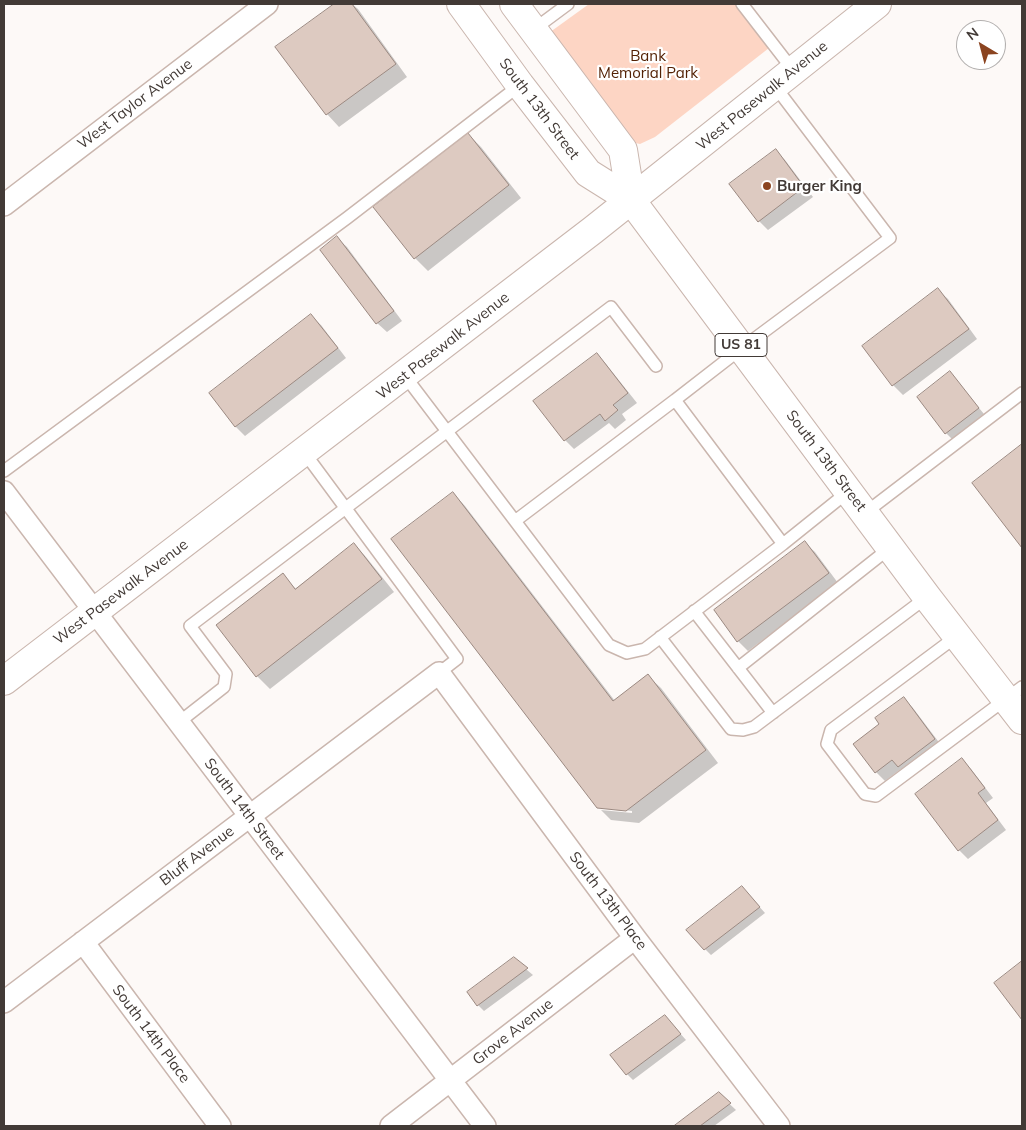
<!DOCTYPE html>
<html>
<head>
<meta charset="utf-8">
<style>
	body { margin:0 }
	#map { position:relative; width:1026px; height:1130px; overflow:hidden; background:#fdf9f7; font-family:Mulish,sans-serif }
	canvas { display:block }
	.frame { position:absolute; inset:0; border:5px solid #423a36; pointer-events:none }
	.north { position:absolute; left:956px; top:20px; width:50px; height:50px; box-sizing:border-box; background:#fff; border:1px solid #b3b0af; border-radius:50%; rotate:323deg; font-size:14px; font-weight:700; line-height:20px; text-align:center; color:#423a36 }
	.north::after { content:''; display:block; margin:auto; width:18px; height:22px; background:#8b4420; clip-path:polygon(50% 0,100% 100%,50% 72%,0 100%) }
</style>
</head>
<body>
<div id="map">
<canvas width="1026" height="1130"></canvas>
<div class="frame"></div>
<div class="north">N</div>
</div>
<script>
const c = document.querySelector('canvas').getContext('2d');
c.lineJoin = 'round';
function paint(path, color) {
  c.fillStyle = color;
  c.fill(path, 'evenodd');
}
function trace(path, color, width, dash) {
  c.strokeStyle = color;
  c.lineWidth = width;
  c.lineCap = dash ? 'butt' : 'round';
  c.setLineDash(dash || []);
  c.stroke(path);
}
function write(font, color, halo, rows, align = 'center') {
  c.font = font + ' Mulish,sans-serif';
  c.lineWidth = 4.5;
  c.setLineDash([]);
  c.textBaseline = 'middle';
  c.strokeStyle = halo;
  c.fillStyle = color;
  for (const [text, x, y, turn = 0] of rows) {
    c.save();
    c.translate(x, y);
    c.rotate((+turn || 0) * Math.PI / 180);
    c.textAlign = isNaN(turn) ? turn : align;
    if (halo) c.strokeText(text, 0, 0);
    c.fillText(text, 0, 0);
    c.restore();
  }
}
paint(new Path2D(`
	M589,4H737L769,48L655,137L640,144L631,142L546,35Z`), '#fdd5c4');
paint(new Path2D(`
	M336,4H352L358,9L407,77L339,127L327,114L277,47Z
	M468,134L481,147L521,198L428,271L415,258L375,207Z
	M775,151L785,160L813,197L768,230L759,221L731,184Z
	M337,238L347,247L402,321L387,332L377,323L321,250Z
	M938,290L948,299L977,339L903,395L893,385L863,346Z
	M311,316L321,325L346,358L245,436L236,427L210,394Z
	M597,354L606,364L637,403L622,414L626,420L615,429L609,423L574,449L565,440Z
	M950,373L984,414L952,439L946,433Z
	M1022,446V546L974,483Z
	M453,493L465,506L615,701L648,676L661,688L718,763L639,823L611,820L601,810L632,813V811L598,807Z
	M805,543L815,552L838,583L748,651L738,641L715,610Z
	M354,544L366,557L394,592L270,689L257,676L217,625L282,575L296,589Z
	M903,698L913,708L944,749L908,776L901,769L885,781L876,772L881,724Z
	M962,760L971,769L993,798L986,803L1006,830L968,859L959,850Z
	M748,894L765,913L711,955L705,949Z
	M514,959L533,975L484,1011L478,1005Z
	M1022,963V1018L996,983Z
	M671,1023L686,1040L633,1080L627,1074Z
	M719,1094L736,1110L714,1126H676Z`), '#0003');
const building = new Path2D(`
	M334,4H352L396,64L326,115L275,47Z
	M468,133L509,185L414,259L373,207Z
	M776,149L804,187L758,222L729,184Z
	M337,236L394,311L376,324L320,250Z
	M938,288L969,329L892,386L862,346Z
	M311,314L338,348L235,427L209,393Z
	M597,353L628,393L613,405L618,410L605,421L600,414L564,441L533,401Z
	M950,371L979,408L945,434L917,397Z
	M1022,444V548L972,483Z
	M453,492L613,701L648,674L706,750L626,811L597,808L391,539Z
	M805,541L829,573L737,642L714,610Z
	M354,543L382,579L256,677L216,625L283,573L295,589Z
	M904,697L935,739L898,767L892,760L875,773L853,744L879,724L875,718Z
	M962,758L985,788L978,793L998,820L958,851L915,794Z
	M742,886L760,907L704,950L686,930Z
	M514,957L528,968L477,1006L467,992Z
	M1022,961V1020L994,983Z
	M665,1015L681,1034L626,1075L610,1055Z
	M719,1092L731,1103L700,1126H674Z`);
paint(building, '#ddcac1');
trace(building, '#9b8981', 1);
const lane = new Path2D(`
	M742,4L793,70
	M533,30L568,4
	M774,85L890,238L742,348L675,400L783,544
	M405,376L609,645L627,653L645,649L783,544L849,491
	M304,452L457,659L439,673
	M4,471L347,218L520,85
	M865,513L1022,393
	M515,521L675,400
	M694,611L773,713
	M957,636L831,730L827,744L865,794L876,796L1022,687
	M660,637L731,729L743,730L754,727L927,597
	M738,668L891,547
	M178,723L224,687L226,674L190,626L611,307L656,366`);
const street = new Path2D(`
	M4,205L267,4
	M4,492L485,1126
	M83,942L220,1126
	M4,1002L439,673L635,938L779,1126
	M391,1126L635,938`);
const secondary = new Path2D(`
	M4,681L593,230L877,4`);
const highway = new Path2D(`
	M461,4L520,85L588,173L631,200L927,597L1022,720
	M514,4L623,150L631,200`);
trace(lane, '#cab6ae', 14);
trace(street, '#cab6ae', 24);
trace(secondary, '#cab6ae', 30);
trace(highway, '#cab6ae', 30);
trace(lane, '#fff', 11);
trace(street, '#fff', 21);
trace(secondary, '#fff', 28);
trace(highway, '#fff', 28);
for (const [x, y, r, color] of [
	[767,186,5,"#8b4420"]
]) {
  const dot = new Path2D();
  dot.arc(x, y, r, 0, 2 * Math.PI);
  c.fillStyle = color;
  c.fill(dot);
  trace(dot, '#fff', 2);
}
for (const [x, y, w] of [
	[741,345,52]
]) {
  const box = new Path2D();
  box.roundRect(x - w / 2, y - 11.5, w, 23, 4);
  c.fillStyle = '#fff';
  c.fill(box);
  trace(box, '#423a36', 1);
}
write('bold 14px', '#423a36', null, [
	["US 81",741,345]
]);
write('15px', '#532104', '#fff', [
	["Bank",648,56],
	["Memorial Park",648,73]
]);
write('15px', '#423a36', '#fff', [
	["West Pasewalk Avenue",762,96,-39],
	["West Taylor Avenue",135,104,-37],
	["South 13th Street",539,109,53],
	["West Pasewalk Avenue",443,346,-38],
	["South 13th Street",826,461,53],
	["West Pasewalk Avenue",121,592,-37],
	["South 14th Street",244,809,53],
	["Bluff Avenue",197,856,-37],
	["South 13th Place",608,901,53],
	["Grove Avenue",513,1032,-38],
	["South 14th Place",151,1034,53]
]);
write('bold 15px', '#423a36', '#fff', [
	["Burger King",777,186]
], 'left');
</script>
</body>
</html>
